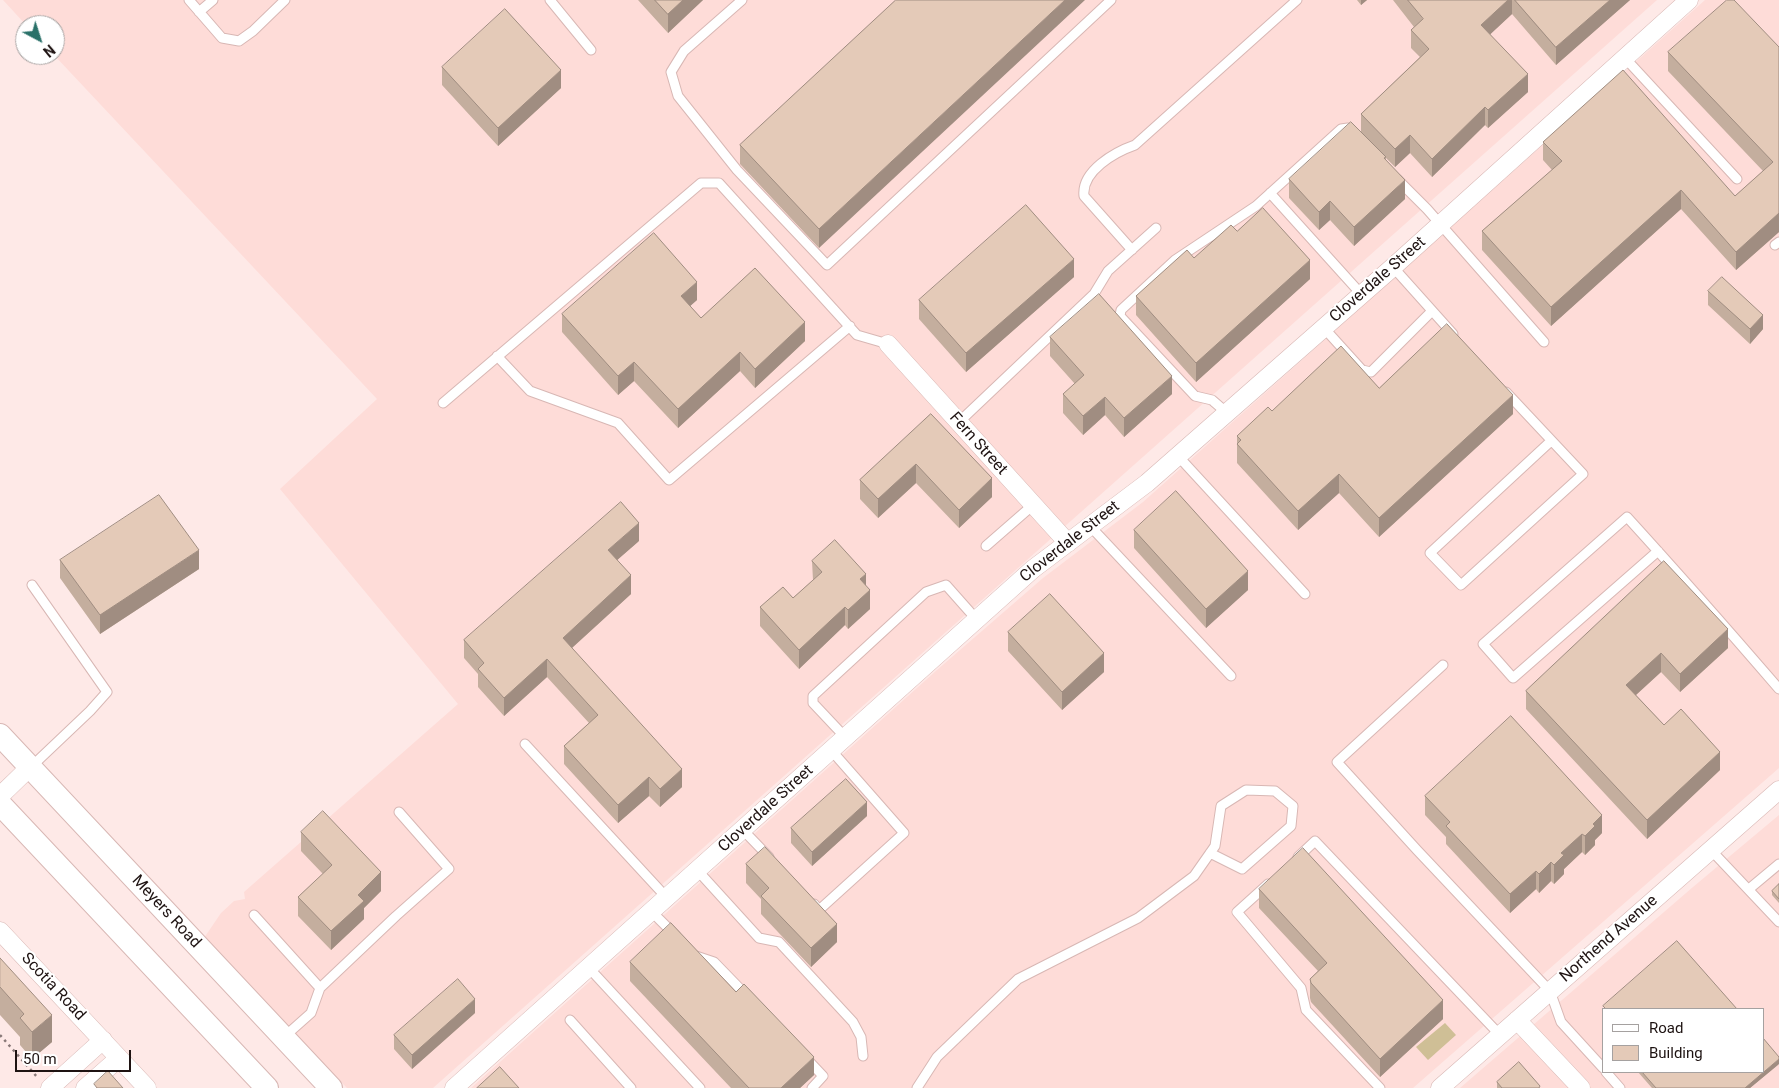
<!DOCTYPE html>
<html>
<head>
<meta charset="utf-8">
<style>
	body { margin:0 }
	#map { position:relative; width:1779px; height:1088px; overflow:hidden; background:#fee9e7; font-family:Roboto,sans-serif }
	canvas { display:block }
	.legend { position:absolute; left:1602px; top:1008px; width:162px; height:65px; box-sizing:border-box; background:#fff; border:1px solid #a5a1a0; margin:0; padding:6px 9px; list-style:none; font-size:15px; color:#1e1312 }
	.legend li { display:flex; align-items:center; gap:10px; height:25px }
	.legend b { width:25px; border:1px solid #a5a1a0 }
	.north { position:absolute; left:15px; top:15px; width:50px; height:50px; box-sizing:border-box; background:#fff; border:1px solid #a5a1a0; border-radius:50%; rotate:140deg; font-size:14px; font-weight:700; line-height:20px; text-align:center; color:#1e1312 }
	.north::after { content:''; display:block; margin:auto; width:18px; height:22px; background:#2a7169; clip-path:polygon(50% 0,100% 100%,50% 72%,0 100%) }
	.scale { position:absolute; left:15px; top:1050px; width:116px; height:22px; box-sizing:border-box; border:2px solid #1e1312; border-top:0; padding-left:6px; font-size:15px; line-height:18px; white-space:nowrap; color:#1e1312; -webkit-text-stroke:4px #fff; paint-order:stroke }
</style>
</head>
<body>
<div id="map">
<canvas width="1779" height="1088"></canvas>
<ul class="legend">
<li><b style="height:6px;background:#fff"></b>Road</li>
<li><b style="height:14px;background:#e4cab8"></b>Building</li>
</ul>
<div class="north">N</div>
<div class="scale">50 m</div>
</div>
<script>
const c = document.querySelector('canvas').getContext('2d');
c.lineJoin = 'round';
function paint(path, color) {
  c.fillStyle = color;
  c.fill(path, 'evenodd');
}
function trace(path, color, width, dash) {
  c.strokeStyle = color;
  c.lineWidth = width;
  c.lineCap = dash ? 'butt' : 'round';
  c.setLineDash(dash || []);
  c.stroke(path);
}
function write(font, color, halo, rows, align = 'center') {
  c.font = font + ' Roboto,sans-serif';
  c.lineWidth = 4;
  c.setLineDash([]);
  c.textBaseline = 'middle';
  c.strokeStyle = halo;
  c.fillStyle = color;
  for (const [text, x, y, turn = 0] of rows) {
    c.save();
    c.translate(x, y);
    c.rotate((+turn || 0) * Math.PI / 180);
    c.textAlign = isNaN(turn) ? turn : align;
    if (halo) c.strokeText(text, 0, 0);
    c.fillText(text, 0, 0);
    c.restore();
  }
}
paint(new Path2D(`
	M3,0H1657L433,1088H347L204,938L221,913L234,901L245,899L244,892L458,704L280,489L377,399L54,55L55,25H26Z
	M1705,0H1779V768L1413,1088H471L937,670L1043,578L1143,502Z
	M1779,815V1088H1460L1693,887ZM1603,1009H1763V1072H1603Z`), '#fedcd8');
paint(new Path2D(`
	M1445,1023L1456,1035L1428,1060L1416,1047Z`), '#cfbf96');
const service = new Path2D(`
	M189,0L222,38L239,41L253,31L285,0
	M550,0L591,50
	M742,0L684,51L671,72L678,96L737,170L827,265L1111,0
	M199,12L213,0
	M1625,58L1737,179
	M1397,179L1427,209L1544,342
	M1270,193L1362,295
	M1775,245L1779,242
	M1132,250L1084,196C1081,171 1115,152 1135,145L1297,0
	M1393,267L1453,334
	M1324,328L1362,370L1371,372L1432,311
	M497,356L530,391L618,423L669,480L850,326
	M1506,392L1583,474L1461,585L1430,553L1551,441
	M443,403L701,183H719L857,335L888,344
	M1227,413L1212,400L1195,396L1120,316L1121,310L1175,260L1256,206L1341,129L1348,128L1353,134
	M959,422L1094,294L1108,271L1156,228
	M1178,456L1305,594
	M1090,526L1231,676
	M986,546L1033,505
	M1658,551L1513,678L1483,644L1627,517C1678,573 1729,631 1779,689
	M1443,665L1337,762L1417,850L1550,991L1561,1022L1603,1068
	M845,737L813,703V696L926,592L946,585L977,620
	M525,744L667,898
	M31,767L90,711L107,692L32,585
	M743,830L769,857
	M1710,849L1779,922
	M1298,857L1315,841L1500,1035
	M698,871L759,938L779,942L853,1022L861,1037L863,1056
	M1268,884L1237,912L1301,988L1306,1010L1380,1088
	M1749,889L1779,864
	M814,904L819,910L904,833L831,750
	M652,912L676,936
	M254,915L320,988
	M696,956L714,962L747,996
	M589,968L700,1088
	M570,1020L631,1088
	M284,1037L311,1013L320,988L396,916L449,869L399,812
	M806,1058L823,1076L812,1088
	M1606,1072L1620,1088
	M917,1088L937,1057L1018,979L1138,918L1194,876L1215,846L1221,806L1246,790L1275,791L1293,806L1291,826L1242,869L1210,853`);
const minor = new Path2D(`
	M888,344L1068,543
	M0,796L30,767
	M0,931L147,1088
	M1517,1020L1581,1088
	M50,1088L103,1040
	M85,1088L119,1058
	M454,1088L1033,569L1147,483L1393,267L1689,0
	M1440,1088L1779,790`);
const tertiary = new Path2D(`
	M0,735L331,1088
	M0,804L267,1088`);
trace(service, '#d8b7b4', 11);
trace(minor, '#d8b7b4', 19);
trace(tertiary, '#d8b7b4', 24);
trace(new Path2D(`
	M0,1035L38,1078`), '#897978', 2.5, [2.5, 4]);
trace(service, '#fff', 9);
trace(minor, '#fff', 18);
trace(tertiary, '#fff', 22);
paint(new Path2D(`
	M638,0H703L668,33Z
	M896,0L819,248L740,164V145Z
	M1357,0H1367L1361,5Z
	M1393,0H1630L1556,65L1512,14L1490,34L1528,92L1488,128L1485,125L1432,177L1410,153L1395,167L1386,158V160L1405,199L1354,246L1330,220L1319,230L1289,198V179L1361,132V114L1420,57L1411,48V30L1414,27Z
	M1779,47V232L1736,270L1681,209L1551,326L1482,250V231L1552,170L1543,160V142L1735,196L1763,171L1668,71V52Z
	M442,67L561,88L498,146L442,85Z
	M1237,231L1310,279L1196,382L1136,315V296Z
	M1074,277L966,372L919,319V300Z
	M1708,291L1763,329L1750,344L1708,305Z
	M697,300L690,306L701,318L805,341L755,388L740,371L678,428L634,381L618,395L562,332V314Z
	M1050,337L1172,394L1124,437L1105,415L1083,435L1063,413V394L1075,384L1050,356Z
	M1379,388L1513,414L1379,537L1339,493L1298,530L1237,463V436L1272,411Z
	M931,414L992,497L959,528L916,483L878,518L860,499V480Z
	M1134,530L1248,590L1206,628L1134,548Z
	M639,541L617,560L631,594L572,648L682,787L660,807L649,796L618,823L564,764V746L589,723L547,677L504,716L478,687V674L464,658V640Z
	M60,560L199,569L100,634L60,578Z
	M812,561L866,586L870,609L848,629L845,625L799,669L760,626V607L793,598L813,580Z
	M1664,561L1728,648L1680,692L1661,672L1636,695L1664,725L1720,770L1647,839L1526,709V691Z
	M1008,632L1104,672L1062,710L1008,651Z
	M1425,796L1602,833L1595,840V845L1585,855L1582,852L1564,869V874L1554,884L1551,881L1539,893L1536,889L1510,913L1446,844V837L1425,815Z
	M867,816L812,866L791,843V828Z
	M301,832L381,891L364,908V919L331,950L298,916V897L323,874L301,851Z
	M746,864L837,942L811,967L761,914V899L746,883Z
	M1779,884V903L1772,895V891Z
	M1259,889L1443,1019L1380,1077L1311,1002L1310,998V979L1318,971L1259,908Z
	M0,958L52,1042L32,1059L20,1045V1037L0,1015Z
	M630,962L814,1075L800,1088H731L630,981Z
	M475,1013L412,1069L394,1049V1035Z
	M1779,1064L1750,1088H1652L1638,1072H1763Z
	M1497,1082L1540,1088H1497Z`), '#c4ae9e');
paint(new Path2D(`
	M683,0H703L668,33V14Z
	M1065,0H1085L819,248V229Z
	M1361,0H1367L1361,5Z
	M1508,0H1512V14L1481,43V25Z
	M1610,0H1630L1556,65V47Z
	M561,70V88L498,146V128Z
	M1528,74V92L1488,128V110Z
	M1485,107V125L1432,177V159Z
	M1410,135V153L1395,167V149Z
	M1405,180V199L1354,246V227Z
	M1681,190V209L1551,326V307Z
	M1330,201V220L1319,230V212Z
	M1779,213V232L1736,270V252Z
	M1074,259V277L966,372V353Z
	M1310,260V279L1196,382V363Z
	M697,282V300L681,314V296Z
	M1763,315V329L1750,344V329Z
	M805,322V341L755,388V369Z
	M740,352V371L678,428V409Z
	M634,362V381L618,395V376Z
	M1172,376V394L1124,437V418Z
	M1513,395V414L1379,537V518Z
	M1105,397V415L1083,435V416Z
	M916,464V483L878,518V499Z
	M1339,474V493L1298,530V511Z
	M992,478V497L959,528V510Z
	M639,523V541L608,568V550Z
	M199,550V569L100,634V615Z
	M1248,571V590L1206,628V609Z
	M866,574V593L860,579Z
	M631,575V594L563,656V638Z
	M870,590V609L848,629V610Z
	M845,607V625L799,669V650Z
	M1728,629V648L1680,692V674Z
	M1104,653V672L1062,710V692Z
	M1661,653V672L1626,704V685Z
	M547,659V677L504,716V698Z
	M1720,752V770L1647,839V820Z
	M682,769V787L660,807V789Z
	M649,777V796L618,823V805Z
	M867,802V816L812,866V852Z
	M1602,815V833L1595,840V845L1585,855V836L1593,824Z
	M1582,834V852L1564,869V874L1554,884V865L1561,853Z
	M1551,862V881L1539,893V874Z
	M1536,871V889L1510,913V894Z
	M381,872V891L364,908V919L331,950V931L358,895Z
	M837,924V942L811,967V948Z
	M475,999V1013L412,1069V1055Z
	M1443,1000V1019L1380,1077V1059Z
	M52,1015V1042L32,1059V1032Z
	M814,1057V1075L800,1088H781Z
	M1779,1059V1064L1750,1088H1745Z`), '#a08d81');
const building = new Path2D(`
	M655,0H683L668,14Z
	M896,0H1065L819,229L740,145Z
	M1408,0H1508L1481,25L1528,74L1488,110L1485,107L1432,159L1410,135L1395,149L1361,114L1429,49L1411,30L1423,19Z
	M1515,0H1610L1556,47Z
	M1727,0H1734L1779,47V213L1736,252L1681,190L1551,307L1482,231L1562,161L1543,142L1623,70L1735,196L1773,162L1668,52Z
	M505,9L561,70L498,128L442,67Z
	M1351,122L1386,157L1384,158L1405,180L1354,227L1330,201L1319,212L1289,179Z
	M1026,205L1074,259L966,353L919,300Z
	M1263,208L1310,260L1196,363L1136,296L1187,250L1194,258L1231,225L1237,231Z
	M654,233L697,282L681,296L701,318L755,268L805,322L755,369L740,352L678,409L634,362L618,376L562,314Z
	M1722,277L1763,315L1750,329L1708,291Z
	M1099,294L1172,376L1124,418L1105,397L1083,416L1063,394L1084,375L1050,337Z
	M1447,324L1513,395L1379,518L1339,474L1298,511L1237,444L1241,440L1237,436L1268,407L1272,411L1341,346L1379,388Z
	M931,414L992,478L959,510L916,464L878,499L860,480Z
	M1176,491L1248,571L1206,609L1134,530Z
	M159,495L199,550L100,615L60,560Z
	M621,502L639,523L608,550L631,575L563,638L682,769L660,789L649,777L618,805L564,746L598,715L547,659L504,698L478,669L484,663L464,640Z
	M835,540L866,574L860,579L870,590L848,610L845,607L799,650L760,607L783,587L793,598L822,572L812,561Z
	M1664,561L1728,629L1680,674L1661,653L1626,685L1664,725L1681,709L1720,752L1647,820L1526,691Z
	M1050,594L1104,653L1062,692L1008,632Z
	M1511,716L1602,815L1593,824L1595,826L1585,836L1582,834L1561,853L1564,855L1554,865L1551,862L1539,874L1536,871L1510,894L1446,826L1450,822L1425,796Z
	M846,779L867,802L812,852L791,828Z
	M323,811L381,872L358,895L364,901L331,931L298,897L332,865L301,832Z
	M765,847L837,924L811,948L761,896L769,888L746,864Z
	M1303,848L1443,1000L1380,1059L1311,983L1310,979L1327,963L1259,889Z
	M1779,884V899L1772,891Z
	M671,923L736,992L744,984L814,1057L781,1088H749L630,962Z
	M1677,941L1737,1009H1606L1603,1006Z
	M0,958L52,1015L32,1032L20,1018L24,1014L0,987Z
	M458,979L475,999L412,1055L394,1035Z
	M1763,1038L1779,1057V1059L1745,1088H1656L1642,1072H1763Z
	M1519,1062L1540,1086L1539,1088H1502L1497,1082Z
	M500,1067L519,1088H477Z
	M108,1071L123,1088H97L94,1084Z`);
paint(building, '#e4cab8');
trace(building, '#a08d81', 1);
write('16px', '#1e1312', '#fff', [
	["Cloverdale Street",1378,280,-41],
	["Fern Street",978,444,48],
	["Cloverdale Street",1070,542,-38],
	["Cloverdale Street",766,809,-42],
	["Meyers Road",166,912,47],
	["Northend Avenue",1609,939,-41],
	["Scotia Road",53,987,47]
]);
</script>
</body>
</html>
